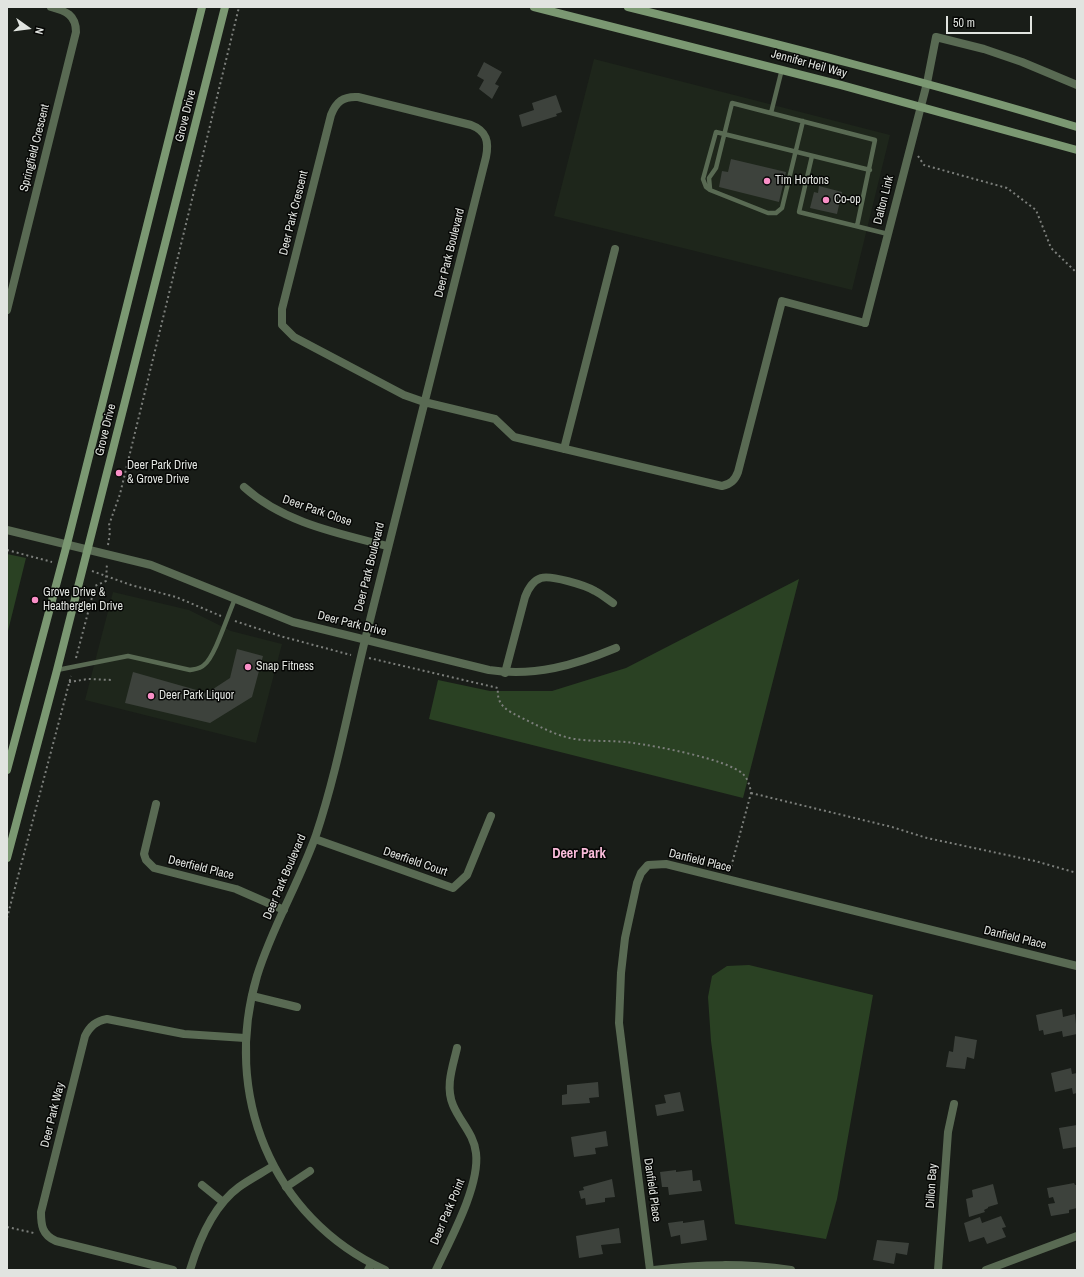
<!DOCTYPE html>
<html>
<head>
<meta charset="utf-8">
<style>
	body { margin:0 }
	#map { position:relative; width:1084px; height:1277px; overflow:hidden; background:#191d18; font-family:"Archivo Narrow",sans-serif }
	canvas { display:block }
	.frame { position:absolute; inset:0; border:8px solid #e1e4e0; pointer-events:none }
	.north { position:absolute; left:8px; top:8px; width:40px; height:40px; -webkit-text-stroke:3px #060705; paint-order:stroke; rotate:104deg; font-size:11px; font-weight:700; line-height:16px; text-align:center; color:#e1e4e0 }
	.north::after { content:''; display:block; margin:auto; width:14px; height:18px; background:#e1e4e0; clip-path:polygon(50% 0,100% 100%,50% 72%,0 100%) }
	.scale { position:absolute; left:946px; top:16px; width:86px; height:18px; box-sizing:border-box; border:2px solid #e1e4e0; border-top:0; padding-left:5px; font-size:12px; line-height:14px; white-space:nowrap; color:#e1e4e0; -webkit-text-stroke:3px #060705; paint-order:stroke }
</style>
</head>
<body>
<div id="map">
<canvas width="1084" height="1277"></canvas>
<div class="frame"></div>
<div class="north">N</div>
<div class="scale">50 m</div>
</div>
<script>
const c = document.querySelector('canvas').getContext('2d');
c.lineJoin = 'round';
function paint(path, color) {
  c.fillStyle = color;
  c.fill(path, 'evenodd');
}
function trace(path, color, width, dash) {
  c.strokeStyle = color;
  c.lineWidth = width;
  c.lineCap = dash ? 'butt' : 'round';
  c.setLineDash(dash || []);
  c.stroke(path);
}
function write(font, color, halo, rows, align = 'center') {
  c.font = font + ' "Archivo Narrow",sans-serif';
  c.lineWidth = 3;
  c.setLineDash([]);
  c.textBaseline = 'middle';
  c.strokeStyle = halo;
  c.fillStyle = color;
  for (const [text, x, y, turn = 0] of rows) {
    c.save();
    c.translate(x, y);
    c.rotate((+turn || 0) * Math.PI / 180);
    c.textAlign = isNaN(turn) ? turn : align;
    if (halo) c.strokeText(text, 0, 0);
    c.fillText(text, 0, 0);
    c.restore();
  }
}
paint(new Path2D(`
	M594,59L890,135L852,290L554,216Z
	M113,592L189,610L231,631L282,644L256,743L85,700Z`), '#1e261b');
paint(new Path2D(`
	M7,554L26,558L7,635Z
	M799,579L743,798L429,719L438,680L490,691H552L626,668Z
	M749,965L873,995L837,1199L826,1239L735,1224L711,1041L708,997L712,976L727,966Z`), '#2a4123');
paint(new Path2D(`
	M484,62L502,72L495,84L499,86L492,99L479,89L484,80L477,76Z
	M556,95L562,112L556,114L557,116L522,127L519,115L534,110L532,103Z
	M731,159L786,172L779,202L719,187L722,171L728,172Z
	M819,186L842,192L837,214L810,208L814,192L818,193Z
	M237,649L263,656L252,697L210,723L125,703L133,672L207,693L230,678Z
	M1062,1009L1063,1017L1075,1014L1077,1034L1063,1037L1062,1031L1044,1035L1043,1030L1039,1031L1036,1015Z
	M955,1036L977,1040L974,1059L967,1057L965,1069L946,1067L949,1051L953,1052Z
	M1071,1068L1072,1074L1077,1073V1093L1073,1094L1072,1088L1055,1092L1051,1073Z
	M598,1082L599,1097L589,1098L590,1103L562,1105V1095L567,1094V1085Z
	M680,1092L684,1111L657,1116L655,1105L666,1103L664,1095Z
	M1077,1125V1150L1076,1147L1063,1149L1059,1128Z
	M606,1131L608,1146L595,1148L596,1154L574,1157L571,1137Z
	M676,1170V1172L692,1170L693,1181L700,1180L702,1191L669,1195L668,1187H662L660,1172Z
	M612,1179L615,1197L605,1198V1202L586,1205L585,1198L581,1199L579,1191L584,1190L583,1187Z
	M1074,1183L1075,1185H1077V1208L1069,1210V1213L1051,1216L1048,1204L1055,1203L1053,1197L1049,1198L1047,1188Z
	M993,1184L998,1204L988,1207V1208L984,1210L985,1212L969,1217L966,1199L973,1197L972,1190Z
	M1001,1216L1006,1227L1002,1228L1006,1237L987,1244L984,1237L969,1242L964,1223L980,1217L982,1223Z
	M704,1220L707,1240L681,1244L680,1235L671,1237L668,1223L683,1221V1223Z
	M619,1228L621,1243L601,1245L603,1254L579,1258L576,1236Z
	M877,1240L909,1243L907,1255L896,1253L894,1264L873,1260Z`), '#3d423c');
trace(new Path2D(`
	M918,156L924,165L1007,188L1036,210L1051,248L1077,273
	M108,545L110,532L109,525L120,494L239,7
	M7,550L52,562
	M92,571L131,585L176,597L221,616
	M235,621L280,636L351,655
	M76,658L95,586L106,581L107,563
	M369,658L498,688C496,706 508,711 522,718C539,726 556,736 575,739C594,742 614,740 633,743C656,746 727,759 743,774C748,779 750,786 751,793L730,871
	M69,682L88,679L113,680
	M751,793L892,827L927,838L1035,861L1077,873
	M7,918L71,676
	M7,1227L34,1233`), '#7c7f7b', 2, [2, 3]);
trace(new Path2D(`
	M771,113L782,69
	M803,121L782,208L776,213H768L710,190L706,187L703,179L716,132L870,170
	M812,156L799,212L888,234
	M710,189L709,178L716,168L732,103L875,140L857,226
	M57,670L128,656L190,670C195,669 200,669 204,665C215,657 228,614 235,599`), '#596a53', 4.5);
trace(new Path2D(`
	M927,83L936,37L984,49L1022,62L1077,85
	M7,310L76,32C76,15 66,11 51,7
	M564,449L615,249
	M244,487C284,523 337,533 387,546
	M365,640L486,157C489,142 487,131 471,125L358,97C343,96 336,102 331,115L282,309V325L294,337L404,395L424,402L495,419L514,437L722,486C731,484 735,480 738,472L782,301L865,323
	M505,673L525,597C528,589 532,581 541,578C551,575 585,585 595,591C601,594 607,599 613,603
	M156,804L144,854L146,860L154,868L236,889L284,910
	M315,839L453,888L467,875L491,816
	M252,996L297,1007
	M202,1185L223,1202
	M286,1187L310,1171
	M173,1270L56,1241C42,1235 41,1225 41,1212L85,1036C90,1026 96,1021 107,1019L184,1034L245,1038
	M190,1270C199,1240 213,1206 239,1187C250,1179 262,1173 273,1166
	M368,1270L371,1264
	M436,1270C450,1240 480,1186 476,1153C474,1134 460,1122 453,1105C445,1086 453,1066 457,1048
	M650,1270L619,1023L621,973L625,938L637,883L641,873L648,865L666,864L1077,966
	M938,1270L948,1132L954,1104`), '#596a53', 8);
trace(new Path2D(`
	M865,323L927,83
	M7,530L151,565L293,622L489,670C535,677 575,665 616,648
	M365,640C349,705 337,772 316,835C299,883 272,927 257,976C222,1093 271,1218 385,1270
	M654,1270C702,1264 743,1263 791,1270
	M986,1270L1077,1236`), '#596a53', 8);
trace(new Path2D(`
	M534,7L841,85L1077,150
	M628,7C778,44 928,82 1077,127
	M7,770L67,544L202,7
	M7,858L57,670L225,7`), '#7b9872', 8);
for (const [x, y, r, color] of [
	[767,181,4,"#fa8fc7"],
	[826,200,4,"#fa8fc7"],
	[119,473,4,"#fa8fc7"],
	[35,600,4,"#fa8fc7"],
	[248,667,4,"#fa8fc7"],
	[151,696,4,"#fa8fc7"]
]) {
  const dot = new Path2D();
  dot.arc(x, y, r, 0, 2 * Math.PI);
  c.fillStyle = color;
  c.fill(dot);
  trace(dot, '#060705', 1.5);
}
write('12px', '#e1e4e0', '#060705', [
	["Jennifer Heil Way",809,64,15],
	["Grove Drive",186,116,-76],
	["Springfield Crescent",35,148,-76],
	["Dalton Link",884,200,-76],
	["Deer Park Crescent",294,213,-76],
	["Deer Park Boulevard",450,253,-76],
	["Grove Drive",106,430,-76],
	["Deer Park Close",317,511,19],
	["Deer Park Boulevard",370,567,-76],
	["Deer Park Drive",352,624,14],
	["Danfield Place",700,861,14],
	["Deerfield Court",415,862,19],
	["Deerfield Place",201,868,14],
	["Deer Park Boulevard",285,877,-67],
	["Danfield Place",1015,938,14],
	["Deer Park Way",53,1115,-76],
	["Dillon Bay",932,1186,-86],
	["Danfield Place",652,1190,82],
	["Deer Park Point",448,1212,-67]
]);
write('12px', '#e1e4e0', '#060705', [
	["Tim Hortons",775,181],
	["Co-op",834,200],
	["Deer Park Drive",127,466],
	["& Grove Drive",127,480],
	["Grove Drive &",43,593],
	["Heatherglen Drive",43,607],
	["Snap Fitness",256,667],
	["Deer Park Liquor",159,696]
], 'left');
write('bold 14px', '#f9bbd9', '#060705', [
	["Deer Park",579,854]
]);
</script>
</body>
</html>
